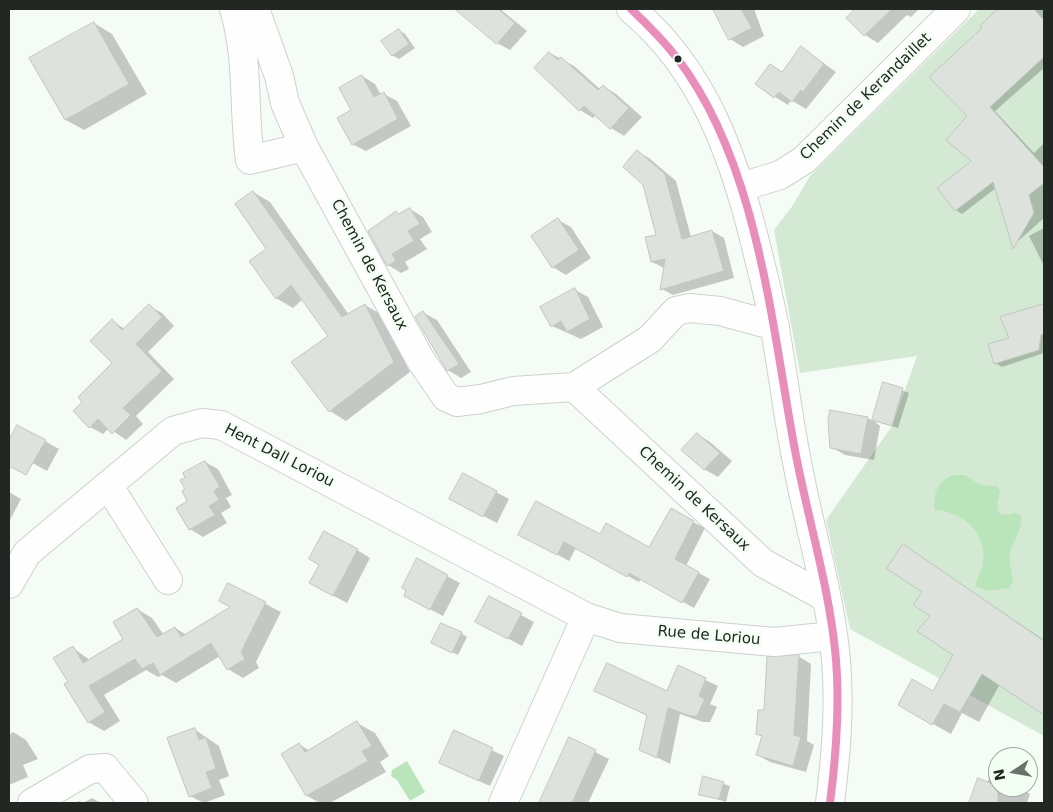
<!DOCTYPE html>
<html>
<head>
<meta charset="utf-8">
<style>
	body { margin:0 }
	#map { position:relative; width:1053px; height:812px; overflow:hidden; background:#f5fbf5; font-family:"DejaVu Sans",sans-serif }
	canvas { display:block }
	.frame { position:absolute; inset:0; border:10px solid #232723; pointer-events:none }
	.north { position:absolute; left:988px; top:747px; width:50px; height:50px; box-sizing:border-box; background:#f2fef2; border:1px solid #9fa89f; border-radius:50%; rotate:258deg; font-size:14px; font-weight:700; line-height:20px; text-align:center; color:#232723 }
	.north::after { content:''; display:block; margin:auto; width:18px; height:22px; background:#6c716c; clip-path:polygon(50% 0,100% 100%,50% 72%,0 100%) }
</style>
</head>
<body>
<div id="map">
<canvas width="1053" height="812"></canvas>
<div class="frame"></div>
<div class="north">N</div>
</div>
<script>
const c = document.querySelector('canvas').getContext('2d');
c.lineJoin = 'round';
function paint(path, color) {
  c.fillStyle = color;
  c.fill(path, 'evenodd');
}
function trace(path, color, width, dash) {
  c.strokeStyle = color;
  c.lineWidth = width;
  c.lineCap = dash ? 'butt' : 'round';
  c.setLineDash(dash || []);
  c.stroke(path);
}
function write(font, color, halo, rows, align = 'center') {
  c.font = font + ' "DejaVu Sans",sans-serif';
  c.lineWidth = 5;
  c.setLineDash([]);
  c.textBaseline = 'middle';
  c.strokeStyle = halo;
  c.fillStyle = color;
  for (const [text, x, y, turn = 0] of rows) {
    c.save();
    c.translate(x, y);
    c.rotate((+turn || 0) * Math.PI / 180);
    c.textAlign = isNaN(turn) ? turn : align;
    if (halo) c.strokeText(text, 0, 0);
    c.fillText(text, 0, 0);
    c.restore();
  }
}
paint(new Path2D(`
	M979,9H1044V736L850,629L826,520L892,426L917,356L800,373L774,230L793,205L810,176Z`), '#d3e9d3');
paint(new Path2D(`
	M953,475H965L981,485L997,486L1000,491L997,507L999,513L1005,515L1016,513L1021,516C1024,527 1012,542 1010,554C1009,564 1012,573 1013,582L1009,588L987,591L976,586C976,578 982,572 983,564C987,533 964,512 935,510C933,493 937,482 953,475Z
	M407,761L425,792L410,801L397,780L391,776L392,770Z`), '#bae5ba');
paint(new Path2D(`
	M465,9H500L527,31L510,50L497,43L461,13Z
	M714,9H754L764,36L743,47L730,39Z
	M856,9H919L911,17L907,15L878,43L865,35L848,18Z
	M1000,9H1044V68L995,111L1034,153L1044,143V218L1017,242L996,188L962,214L956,210L973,161L969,116L984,28L982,26Z
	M94,23L112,34L147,94L84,130L66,120Z
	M399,30L405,34L415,48L399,59L392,55Z
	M802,48L836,72L806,109L791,100L788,105L775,97L771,65L783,73Z
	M550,53L574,66L600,89L603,86L616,94L642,117L624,136L611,128L596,115L593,118L580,110Z
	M362,76L375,84L381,95L384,94L397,101L411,126L366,151L352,144L353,111Z
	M638,152L649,158L676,181L691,237L712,231L724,238L734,278L673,295L662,289L664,268L652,262L658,236Z
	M253,192L270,202L349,315L365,305L382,315L410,372L346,421L330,411V336L303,299L293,308L276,298L268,250Z
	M410,209L423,217L432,232L420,239L427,249L405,262L409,269L401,273L388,265L396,213L400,215Z
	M558,220L571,227L591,258L566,275L553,267L533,236Z
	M1044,228V266L1029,236Z
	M575,290L588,297L603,327L581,339L552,326Z
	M1044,305V353L1002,367L995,363L1011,338L1002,318Z
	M149,306L162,313L174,326L148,352L174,379L136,416L143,424L126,440L109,428L103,434L90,427L114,363L112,321L125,329Z
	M424,313L437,320L471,372L461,378L448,370L417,317Z
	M884,383L909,393L898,428L874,421L880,426L874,460L845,455L831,447L867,418L873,421Z
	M18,426L59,449L47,471L9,450V444Z
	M697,434L710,442L732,461L718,477L704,469Z
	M205,462L218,469L232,495L226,498L231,507L221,513L227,523L203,537L190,529L178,508L189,502Z
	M9,492L21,499L9,522Z
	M496,492L509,499L497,523L464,506Z
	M693,522L705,528L686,566L710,579L694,608L641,579L639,582L576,548L569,561L532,541L601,536L650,549Z
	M904,546L1044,640V714L1000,684L979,722L962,713L951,734L899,705L933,693L955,655L931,615Z
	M357,550L370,558L347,603L323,590Z
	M447,576L460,583L443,616L418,603L408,590Z
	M229,585L281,612L256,662L259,668L243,678L228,669L220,656L176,683L162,675L158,677L146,670L104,695L120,721L104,731L88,722L69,682L73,648L90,660L124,639L137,609L152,618L164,635L175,628L187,635L232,608Z
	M489,598L534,622L522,646L490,629Z
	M461,633L467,637L458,655L439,646Z
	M798,656L811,664L807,741L814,745L806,772L770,762L758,755L763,737L758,734L765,712Z
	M678,667L718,686L710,704L717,707L710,722H703L680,714L670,764L641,749L648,716L608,697L667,692Z
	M357,723L375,733L389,756L380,762L386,772L330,803H320L307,796L283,754L299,744L310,751Z
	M194,729L219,746L229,776L219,780L225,795L204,803L190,796Z
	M13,732L26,740L38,759L23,765L28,777L9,785V735Z
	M454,732L504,756L490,786L452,769Z
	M569,739L609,759L588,803H541Z
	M990,776L998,779V787H1017L1030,794L1027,803H977L971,800L987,783Z
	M704,777L730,786L726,802L700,794Z
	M92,798L101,803H75L79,801L83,803Z`), '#0003');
const building = new Path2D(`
	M455,9H498L515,23L497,44Z
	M713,9H741L752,28L729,40Z
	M855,9H892L864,36L846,18Z
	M998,9H1034L1044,20V57L990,107L1044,167V183L1029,195L1034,213L1013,249L993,182L955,211L937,188L971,161L946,140L967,116L929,77L982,28L980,26Z
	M94,22L129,84L65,120L29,58Z
	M399,29L409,44L392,56L381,41Z
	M801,46L824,64L803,92L801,90L792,102L779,92L774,98L755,84L770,64L782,72Z
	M549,52L558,60L561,57L598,90L603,85L629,108L610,129L584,106L579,111L534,68Z
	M362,75L374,97L384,92L398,119L352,145L337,118L351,110L339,88Z
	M637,150L665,174L682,239L712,230L724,271L660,290L665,259L651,262L645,237L656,235L643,185L623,167Z
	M253,191L342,317L365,304L394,362L329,412L291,362L328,336L291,285L276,299L249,261L266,249L235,204Z
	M410,208L420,224L408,231L414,241L392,254L396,261L387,266L368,231L396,211L398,214Z
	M558,218L579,250L552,268L531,236Z
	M575,288L590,319L567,332L561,321L551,327L540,307Z
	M149,304L162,317L136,344L162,371L123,408L131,415L112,434L98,419L89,428L73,411L82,402L78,397L112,363L90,341L112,319L122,330Z
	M1044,304V334L1041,335L1039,350L994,364L988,344L1009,338L1000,317Z
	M423,311L459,364L447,371L415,317Z
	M883,382L903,388L892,426L872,420Z
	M830,410L868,417L861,454L830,448L828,421Z
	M17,425L46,440L26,475L9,466V441Z
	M697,433L720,453L704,470L681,450Z
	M205,461L220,487L214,491L219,500L209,506L215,515L189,530L176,508L187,501L182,491L185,489L180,480L185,478L183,473Z
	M463,473L497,491L483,517L449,499Z
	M536,501L600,534L606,523L649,547L671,508L694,521L675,559L699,572L682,603L629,573L627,577L564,542L557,555L518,535Z
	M324,531L358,549L333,596L309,583L319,565L309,559Z
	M903,544L1044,641V715L982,674L960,712L944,704L932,725L898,705L912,679L933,691L953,655L917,631L930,616L913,605L922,592L887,569Z
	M417,558L448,575L430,610L404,596L406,590L402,588Z
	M228,583L266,602L241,652L245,659L227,670L211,643L160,675L153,663L142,669L135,659L89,686L105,712L88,723L64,684L68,682L53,658L73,646L83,663L123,639L113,622L137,608L157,637L175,627L181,637L230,607L219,601Z
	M489,596L522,613L508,639L475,622Z
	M441,623L462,632L452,653L431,643Z
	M799,655L794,735L801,737L793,766L756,755L762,736L756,734L758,710H764L767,657Z
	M607,663L667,691L678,665L706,678L699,696L705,699L697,716H690L668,708L657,758L639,750L647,715L594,691Z
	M357,721L372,746L362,751L368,761L306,796L281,754L299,743L305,752Z
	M195,728L199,740L206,737L216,769L206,772L212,788L189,797L167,738Z
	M454,730L493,748L479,781L439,763Z
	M569,737L596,750L572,803H539Z
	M703,776L724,782L719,799L699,795Z
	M978,778L998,786V803H969Z`);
paint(building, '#dde2dd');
trace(building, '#c1c6c1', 1);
const minor = new Path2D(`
	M234,9C249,58 243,110 250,160L304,147
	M255,9L279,76L285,103L304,147L420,359L446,397L457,402L481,399L513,391L574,387L650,339L676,311L690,308L720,311L775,326
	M631,9C703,69 733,154 755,242C762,271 770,300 775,329C783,373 788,418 797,462C809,528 830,593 836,660C840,709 836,755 830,803
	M741,187L780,175L804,160L956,9
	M574,387L763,563L825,597
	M108,485L168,580
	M9,584L27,553L173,431L202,423L221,425L586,617L620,628L774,642L833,636
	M32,803L90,769L105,768L134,803
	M503,803L586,617`);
trace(minor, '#cdd2cd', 30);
trace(minor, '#fefefe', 28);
trace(new Path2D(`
	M631,9C647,24 663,40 677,58C757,162 771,320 794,445C807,517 830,588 836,660C840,708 836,756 830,803`), '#e98ebb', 8);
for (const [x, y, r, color] of [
	[678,59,4.5,"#232723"]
]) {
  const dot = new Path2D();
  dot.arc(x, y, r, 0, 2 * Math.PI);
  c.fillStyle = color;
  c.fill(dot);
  trace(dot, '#f2fef2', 2);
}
write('15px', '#232723', '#f2fef2', [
	["Chemin de Kerandaillet",866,97,-44],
	["Chemin de Kersaux",369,265,62],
	["Hent Dall Loriou",279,456,27],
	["Chemin de Kersaux",694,499,43],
	["Rue de Loriou",709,636,5]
]);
</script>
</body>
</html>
